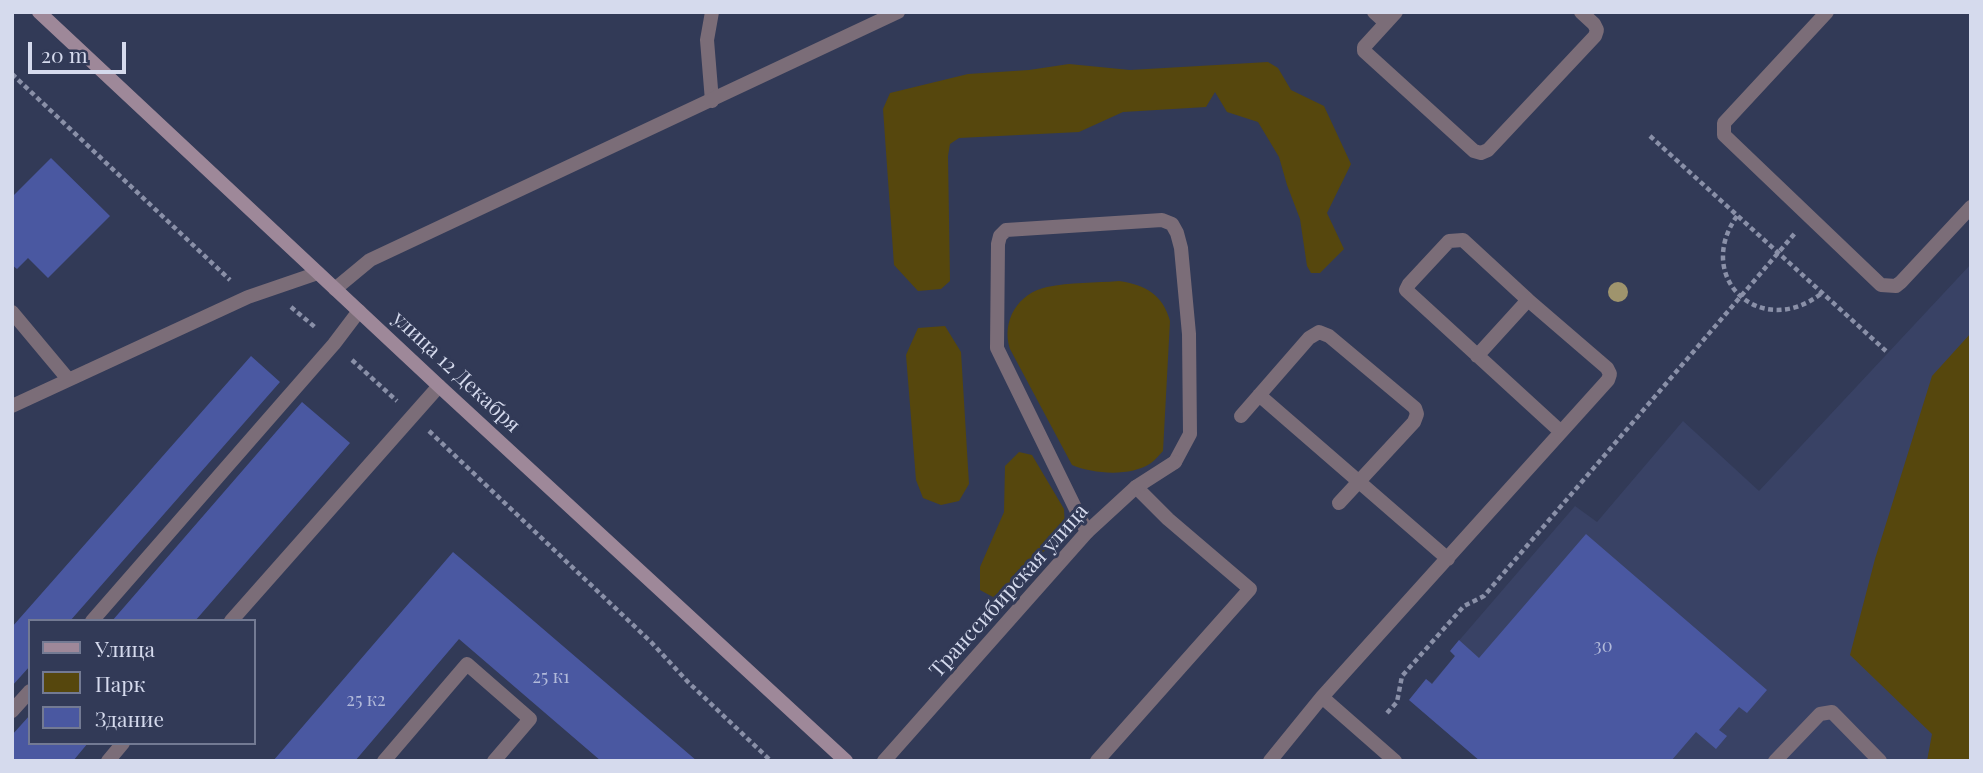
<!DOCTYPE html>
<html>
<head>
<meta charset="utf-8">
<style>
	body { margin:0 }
	#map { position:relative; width:1983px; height:773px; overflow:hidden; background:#323a57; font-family:"Playfair Display",serif }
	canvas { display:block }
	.frame { position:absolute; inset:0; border:14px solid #d5daed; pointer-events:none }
	.legend { position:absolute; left:28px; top:619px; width:228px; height:126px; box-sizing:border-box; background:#323a57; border:2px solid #737a93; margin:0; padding:9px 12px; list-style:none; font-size:21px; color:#d5daed }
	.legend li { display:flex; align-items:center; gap:14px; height:35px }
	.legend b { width:35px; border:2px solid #737a93 }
	.scale { position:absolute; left:28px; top:42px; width:98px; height:32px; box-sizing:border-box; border:4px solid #d5daed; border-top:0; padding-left:9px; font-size:21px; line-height:24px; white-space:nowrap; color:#d5daed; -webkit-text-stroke:5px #323a57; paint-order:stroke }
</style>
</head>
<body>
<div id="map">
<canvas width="1983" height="773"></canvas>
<div class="frame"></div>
<ul class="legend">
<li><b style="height:9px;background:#9e8899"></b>Улица</li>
<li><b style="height:19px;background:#56470d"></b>Парк</li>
<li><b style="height:19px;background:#4a58a1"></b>Здание</li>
</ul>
<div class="scale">20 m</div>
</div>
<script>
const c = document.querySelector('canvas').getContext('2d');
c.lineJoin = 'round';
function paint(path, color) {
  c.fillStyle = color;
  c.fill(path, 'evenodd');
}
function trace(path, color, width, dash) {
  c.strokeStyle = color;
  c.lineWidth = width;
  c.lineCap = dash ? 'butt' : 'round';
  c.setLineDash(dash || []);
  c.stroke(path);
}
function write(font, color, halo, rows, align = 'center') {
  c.font = font + ' "Playfair Display",serif';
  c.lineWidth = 6;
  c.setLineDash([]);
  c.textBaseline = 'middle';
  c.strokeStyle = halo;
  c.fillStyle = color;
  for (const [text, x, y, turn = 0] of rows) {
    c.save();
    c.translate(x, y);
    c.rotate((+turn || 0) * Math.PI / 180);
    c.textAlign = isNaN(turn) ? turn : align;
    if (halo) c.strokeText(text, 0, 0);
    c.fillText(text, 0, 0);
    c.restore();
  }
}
paint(new Path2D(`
	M1971,264V761H1480L1409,700L1426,679L1432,683L1455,656L1450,651L1575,506L1597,522L1683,421L1759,491Z`), '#394265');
paint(new Path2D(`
	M1268,62L1278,68L1291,90L1324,106L1351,164L1327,213L1344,249L1320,273H1311L1307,266L1300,219L1287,185L1279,157L1258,122L1227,112L1215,92L1206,107L1123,112L1079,132L959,138L950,144L948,156L950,281L941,289L918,291L894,265L883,109L890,93L968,74L1029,70L1069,64L1130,70Z
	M1119,281C1146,285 1163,295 1170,321L1163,451C1159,455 1155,460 1151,463C1130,477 1094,474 1072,465L1010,349C1001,321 1018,293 1047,287C1070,282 1096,283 1119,281Z
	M945,326L961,352L969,484L959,501L941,505L923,498L916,480L906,355L918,328Z
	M1971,333V761H1927L1932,734L1850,655L1875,559L1932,376Z
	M1019,452L1032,455L1064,509L1065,529L1013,584L993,597L980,590V567L1004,512L1005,466Z`), '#56470d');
paint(new Path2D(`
	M51,158L110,216L48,278L28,258L17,269L12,265V197Z
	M251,356L280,382L70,621H30V666L12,686V627Z
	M302,402L350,443L195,621H112Z
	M1586,534L1767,690L1747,713L1739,707L1719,730L1727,736L1716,749L1696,732L1671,761H1480L1409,700L1426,679L1432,684L1455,656L1450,651L1459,640L1479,658Z
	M453,552L500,592L697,761H601L459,639L355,761H273Z
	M30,715V743H88L73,761H12V735Z`), '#4a58a1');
trace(new Path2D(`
	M12,74L230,280
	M1650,136L1886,351
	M1737,216C1693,278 1761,341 1822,293
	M291,307L316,328
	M352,360L397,401
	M429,431L651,642L688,682L771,761
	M1387,713L1397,702L1402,676L1464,606L1484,596L1796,232`), '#8a90a8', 4.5, [5, 3.5]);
trace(new Path2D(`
	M712,12L707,40L712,101
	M1374,12L1386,23
	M1396,12L1364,47V51L1474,151L1481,153L1488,150L1595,36L1597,30L1594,24L1581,12
	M1827,12L1724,123V135L1881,285L1896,286L1901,282L1971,207
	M12,312L68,379
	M1477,356L1528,300
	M1259,395L1448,559
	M12,406L248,297L318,273
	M1241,416L1309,338L1319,332L1329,336L1415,408L1417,414L1414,422L1339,503
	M1087,532L997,348L998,244L1000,236L1006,230L1162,220L1172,224L1177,233L1181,248L1189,334L1190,434L1175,462
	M92,621L334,344L359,311
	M231,621L439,386
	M1322,697L1395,761
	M12,711L30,691
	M108,761L123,743
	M384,761L467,664L530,719L494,761
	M1097,761L1250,589L1168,519L1136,487
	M1270,761L1322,697L1608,380L1610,374L1607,368L1528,300L1463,240L1449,241L1409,284L1406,290L1561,432
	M1775,761L1820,714L1832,712L1880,761`), '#7b6d78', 14);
trace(new Path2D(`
	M335,289L370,260L898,12
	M884,761L1087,532L1136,487L1175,462`), '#7b6d78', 14);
trace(new Path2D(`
	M39,12L439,386L846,761`), '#9e8899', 14);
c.fillStyle = '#9f946d';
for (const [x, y] of [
	[1618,292]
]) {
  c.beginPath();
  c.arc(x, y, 10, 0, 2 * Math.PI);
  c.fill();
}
write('18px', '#b2bada', null, [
	["30",1603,646],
	["25 к1",551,677],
	["25 к2",366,700]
]);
write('21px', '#d5daed', '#323a57', [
	["улица 12 Декабря",456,372,43],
	["Транссибирская улица",1009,591,-48]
]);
</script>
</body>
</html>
